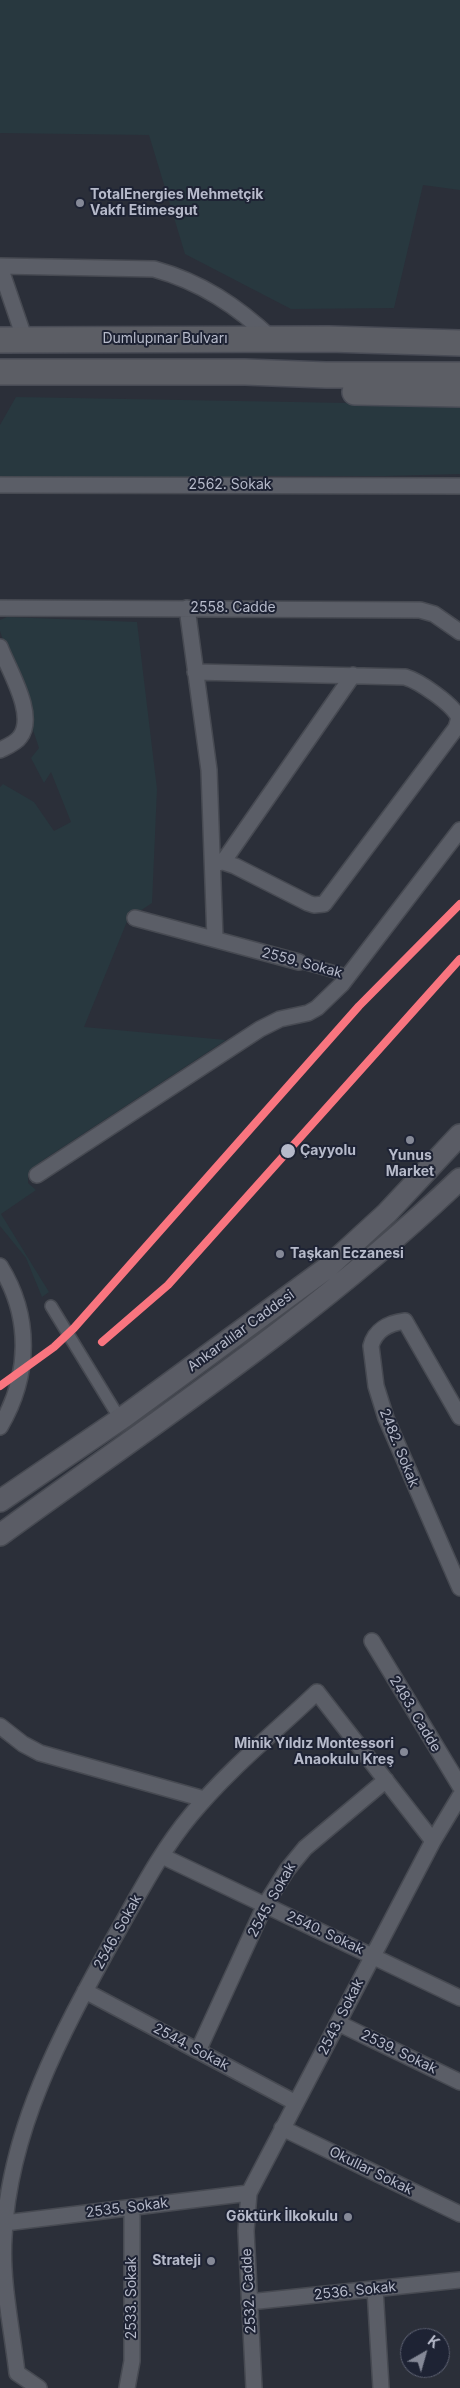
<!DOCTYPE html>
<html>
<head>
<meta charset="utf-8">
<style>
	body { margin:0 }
	#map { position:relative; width:460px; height:2388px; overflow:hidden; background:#2b2f39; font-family:Inter,sans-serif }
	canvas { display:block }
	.north { position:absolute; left:400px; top:2328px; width:50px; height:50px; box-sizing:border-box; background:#1e2334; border:1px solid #5b5f70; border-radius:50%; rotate:38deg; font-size:14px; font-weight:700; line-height:20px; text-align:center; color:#b6baca }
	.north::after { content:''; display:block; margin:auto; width:18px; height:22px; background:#858997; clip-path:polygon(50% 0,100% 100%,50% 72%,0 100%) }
</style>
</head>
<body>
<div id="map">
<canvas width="460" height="2388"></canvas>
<div class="north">K</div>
</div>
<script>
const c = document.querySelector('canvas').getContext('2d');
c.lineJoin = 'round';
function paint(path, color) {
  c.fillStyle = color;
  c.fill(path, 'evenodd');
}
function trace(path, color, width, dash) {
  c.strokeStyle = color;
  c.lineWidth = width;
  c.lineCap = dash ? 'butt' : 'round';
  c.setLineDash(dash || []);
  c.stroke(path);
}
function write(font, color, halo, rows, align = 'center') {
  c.font = font + ' Inter,sans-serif';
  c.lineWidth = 4;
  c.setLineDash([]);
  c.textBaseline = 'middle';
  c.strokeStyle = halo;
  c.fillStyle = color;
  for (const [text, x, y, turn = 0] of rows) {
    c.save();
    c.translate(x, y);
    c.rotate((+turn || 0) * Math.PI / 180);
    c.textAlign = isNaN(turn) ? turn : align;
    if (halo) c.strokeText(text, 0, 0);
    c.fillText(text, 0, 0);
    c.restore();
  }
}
paint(new Path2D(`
	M0,0H460V190L423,185L394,308L291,309L185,254L149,135L0,133Z
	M16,397L460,405V474L386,476H267L141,481L0,478V425Z
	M7,617L137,622L157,789L152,903L128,919L84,1027L226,1040L40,1162L28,1174V1183L36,1190L1,1214L49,1292L42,1297L26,1258L0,1226V787L3,784L34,802L54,831L71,822L51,772L44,783L31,758L39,748L0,631V620Z`), '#28383f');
const pedestrian = new Path2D(`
	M299,962L350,976
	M51,1306L120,1419`);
const minor = new Path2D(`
	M0,266L154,269C201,282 237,306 272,339
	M0,267L25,340
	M0,485L460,486
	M0,608L420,610L434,614L460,632
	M187,608L209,770L215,939
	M0,647C8,669 37,715 20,737C16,743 6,747 0,750
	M195,672L405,677C419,681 453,704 459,718L456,728L324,904L314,905L308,903L235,866L223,862L213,864
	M223,862L353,675
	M135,918L299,962
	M37,1175L260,1029L280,1019L308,1013L317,1008L342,984L460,830
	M0,1266C32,1317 30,1376 0,1427
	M460,1417L405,1321C389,1323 375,1330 371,1346L376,1386L386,1418L460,1588
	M372,1641L460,1786
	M0,1726L23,1744L40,1753L204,1799
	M162,1856L460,1998
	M85,1991L296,2103
	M338,2023L460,2082
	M198,2051L265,1905L287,1870L305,1848L386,1780
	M282,2128L460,2214
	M5,2223L249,2193
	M375,2289L381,2388
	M249,2302L460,2280
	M39,2388L17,2373C12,2329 1,2280 4,2237C9,2128 63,2031 114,1938C138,1896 160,1852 191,1815C228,1770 275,1732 317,1692L433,1841
	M127,2388L132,2361V2207
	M254,2388L246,2231L249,2193L433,1841L460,1796`);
const secondary = new Path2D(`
	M0,1501L125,1416L327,1268L387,1213L460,1135
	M0,1535C157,1421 319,1314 460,1179`);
const trunk = new Path2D(`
	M0,340L329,339L460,343
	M0,372H245L326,375H460
	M355,392L460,394`);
trace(pedestrian, '#474a52', 14);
trace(minor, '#474a52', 18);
trace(secondary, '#474a52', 24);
trace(trunk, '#484b55', 28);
trace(pedestrian, '#5b5e67', 11);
trace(minor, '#5b5e67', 15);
trace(secondary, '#5a5c65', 21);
trace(trunk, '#5c5e65', 25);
trace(new Path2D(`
	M102,1342L168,1285L460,959
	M0,1386L54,1347L74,1328L359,1006L460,904`), '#f9757f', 8);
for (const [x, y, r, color] of [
	[80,203,5,"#858997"],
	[410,1140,5,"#858997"],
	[288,1151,8,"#b6baca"],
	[280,1254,5,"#858997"],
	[404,1752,5,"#858997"],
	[348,2217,5,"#858997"],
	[211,2261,5,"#858997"]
]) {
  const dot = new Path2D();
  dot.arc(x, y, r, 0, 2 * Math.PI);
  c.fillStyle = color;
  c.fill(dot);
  trace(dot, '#1e2334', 2);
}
write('bold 14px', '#b6baca', '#1e2334', [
	["TotalEnergies Mehmetçik",90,195,"left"],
	["Vakfı Etimesgut",90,211,"left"],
	["Yunus",410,1156,"center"],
	["Market",410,1172,"center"],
	["Taşkan Eczanesi",290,1254,"left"],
	["Minik Yıldız Montessori",394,1744],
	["Anaokulu Kreş",394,1760],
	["Göktürk İlkokulu",338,2217],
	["Strateji",201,2261]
], 'right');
write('14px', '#b6baca', '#1e2334', [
	["Dumlupınar Bulvarı",165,339],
	["2562. Sokak",230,485],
	["2558. Cadde",233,608],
	["2559. Sokak",302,963,15],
	["Ankaralılar Caddesi",241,1331,-36],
	["2482. Sokak",399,1448,68],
	["2483. Cadde",415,1714,59],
	["2545. Sokak",272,1900,-61],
	["2546. Sokak",118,1932,-61],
	["2540. Sokak",325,1933,25],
	["2543. Sokak",341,2017,-63],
	["2544. Sokak",191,2047,28],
	["2539. Sokak",399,2052,26],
	["Okullar Sokak",371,2171,26],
	["2535. Sokak",127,2208,-7],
	["2532. Cadde",249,2291,-93],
	["2536. Sokak",355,2291,-6],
	["2533. Sokak",132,2298,-90]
]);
write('bold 14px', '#b6baca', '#1e2334', [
	["Çayyolu",300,1151]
], 'left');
</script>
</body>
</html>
